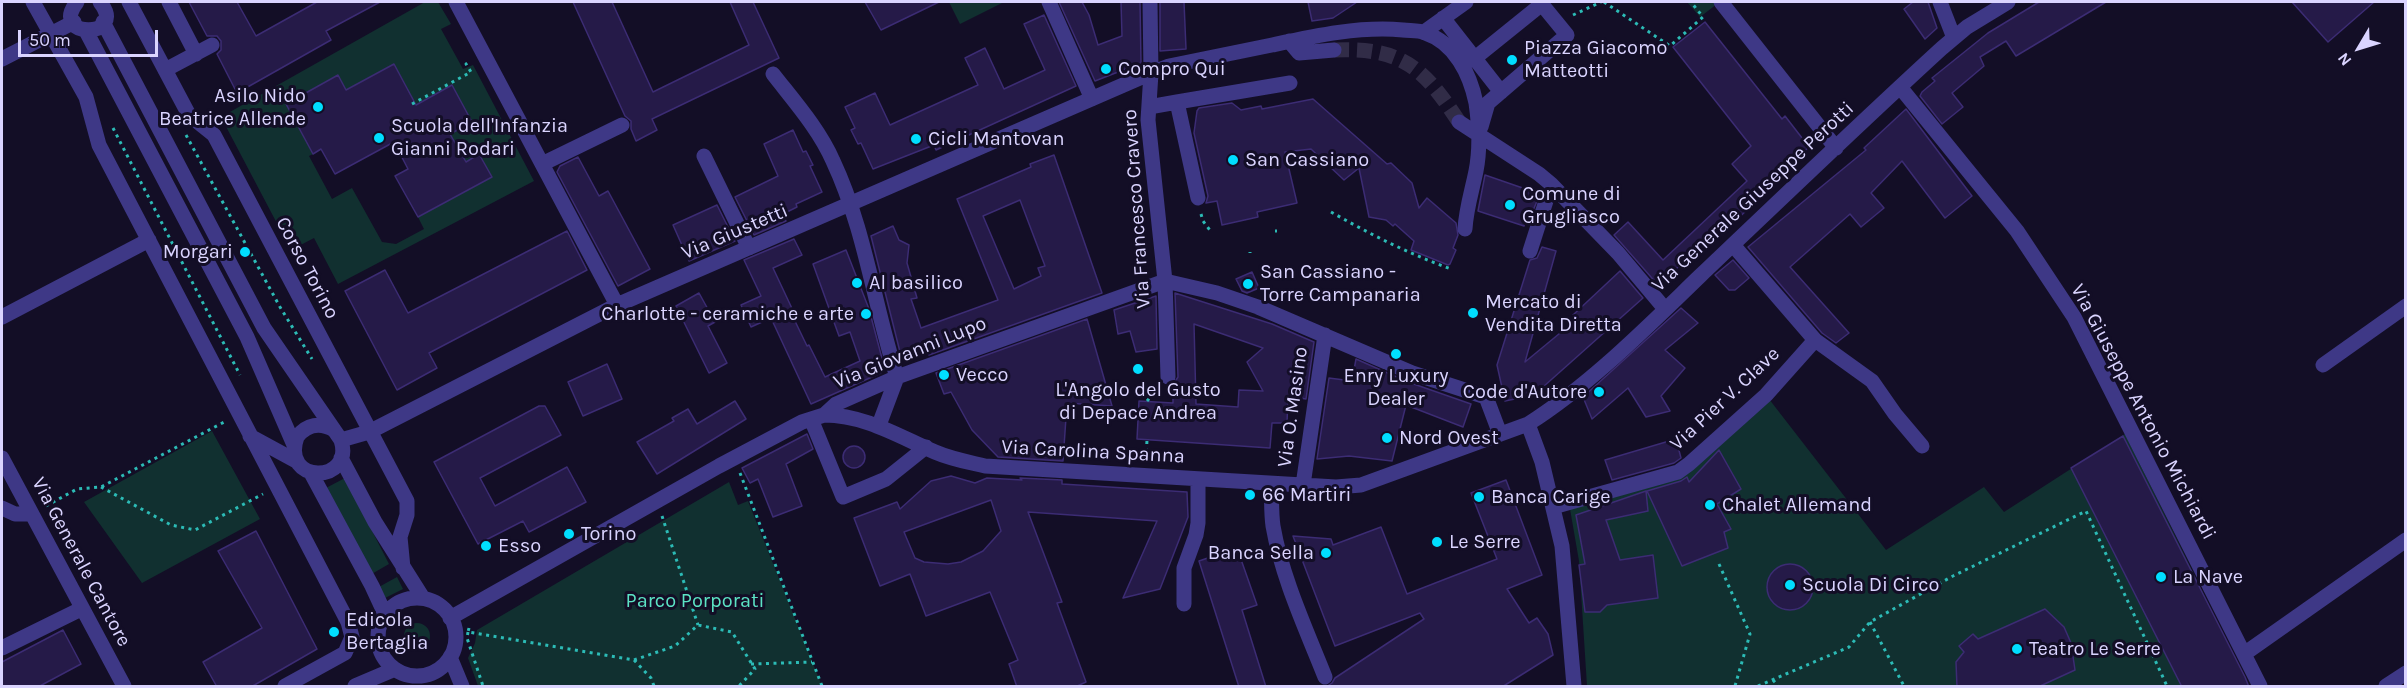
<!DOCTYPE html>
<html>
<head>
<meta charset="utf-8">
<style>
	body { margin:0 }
	#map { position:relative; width:2407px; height:688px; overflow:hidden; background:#130e26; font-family:Karla,sans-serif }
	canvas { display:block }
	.frame { position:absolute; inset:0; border:3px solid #dad4ff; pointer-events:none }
	.north { position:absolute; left:2329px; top:18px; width:60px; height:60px; -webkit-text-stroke:4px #130e26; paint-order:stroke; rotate:232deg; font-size:16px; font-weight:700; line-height:24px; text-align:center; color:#dad4ff }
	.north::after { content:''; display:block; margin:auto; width:21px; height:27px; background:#dad4ff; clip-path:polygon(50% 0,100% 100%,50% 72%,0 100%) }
	.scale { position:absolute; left:18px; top:30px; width:140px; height:27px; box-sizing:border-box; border:3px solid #dad4ff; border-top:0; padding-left:8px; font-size:18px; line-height:21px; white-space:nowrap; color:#dad4ff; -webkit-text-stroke:4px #130e26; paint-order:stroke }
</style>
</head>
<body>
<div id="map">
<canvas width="2407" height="688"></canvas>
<div class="frame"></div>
<div class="north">N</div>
<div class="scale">50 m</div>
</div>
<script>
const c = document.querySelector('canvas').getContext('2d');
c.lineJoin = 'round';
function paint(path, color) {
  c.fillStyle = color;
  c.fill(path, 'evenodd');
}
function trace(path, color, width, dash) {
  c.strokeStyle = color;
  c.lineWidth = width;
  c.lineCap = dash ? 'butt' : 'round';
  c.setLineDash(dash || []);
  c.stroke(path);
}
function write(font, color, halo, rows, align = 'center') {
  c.font = font + ' Karla,sans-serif';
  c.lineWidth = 6;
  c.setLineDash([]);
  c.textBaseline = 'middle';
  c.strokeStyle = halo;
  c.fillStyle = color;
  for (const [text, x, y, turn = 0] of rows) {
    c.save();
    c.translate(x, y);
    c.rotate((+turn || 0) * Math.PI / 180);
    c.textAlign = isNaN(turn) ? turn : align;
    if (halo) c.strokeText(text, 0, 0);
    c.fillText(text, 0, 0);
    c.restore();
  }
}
paint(new Path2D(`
	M425,2H438L451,24L441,29L463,69L473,65L534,181L338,284L314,238L291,250L221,117ZM394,64L408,89L404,91L413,106L451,86L450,134L466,162L479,155L492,177L418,217L424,229L396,244L382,242L352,188L332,199L309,156L313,154L286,104L338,75L346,90Z
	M949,2H1004L960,24Z
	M1687,2H1715L1717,4L1700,17Z
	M1769,399L1886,550L1984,487L2004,512L2125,434L2249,686H1587L1579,561L1570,509L1691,471Z
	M212,431L260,519L142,583L84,502Z
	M345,478L389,564L370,575L324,489Z
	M729,482L738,505L748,501L822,686H478L468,658L475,643L477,630Z
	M397,577L403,589L383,599L377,588Z
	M404 636a13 13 0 1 1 26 0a13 13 0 1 1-26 0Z`), '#113030');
const building = new Path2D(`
	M189,2H237L256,36L317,2H380L326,31L331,40L237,93L217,54L221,50V41L217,36H207Z
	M573,2H612L653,92L749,45L730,2H753L779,58L652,119L657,130L636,141L631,129V121L625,116Z
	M865,2H939L881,30Z
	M1059,2H1082L1089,15L1098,45L1122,36L1121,2H1140L1141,63L1095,81Z
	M1160,2H1184L1186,49L1160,51Z
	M1308,2H1357L1333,18L1312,21Z
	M1913,2H1928L1937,28L1925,39L1904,9Z
	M2039,2H2106L2016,56L2006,41L1980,57L1984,66L1952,93L1963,107L1942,124L1920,96L1922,92L1935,81L1932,78L1988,33Z
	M2292,2H2374L2328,42Z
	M1044,15L1076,86L936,150L934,145L873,169L861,143L858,144L851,130L855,128L845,107L875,93L890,125L978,85L965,58L985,48L1004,89L1045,70L1024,24Z
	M1705,22L1782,119L1785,116L1809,147L1745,205L1749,208L1690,264L1686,260L1658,285L1614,235L1628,222L1663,260L1747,181L1732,164L1751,146L1673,47Z
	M394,64L416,105L452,85L472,122L450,134L466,162L479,154L492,177L418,217L395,176L408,169L394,142L335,174L321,149L313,154L286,104L338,75L346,90Z
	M1313,99L1387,164L1391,163L1412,183L1419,208L1427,198L1456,223L1458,235L1453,248L1456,250L1450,264L1448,265L1411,250L1414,241L1395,224L1393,226L1386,220L1369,217L1359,168L1344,180L1311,149L1285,152L1297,203L1257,212L1258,217L1222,225L1217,201L1206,203L1208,196L1194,133L1197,111L1199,108L1232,103L1241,110L1261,106L1262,109Z
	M1906,109L1972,196L1945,218L1902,161L1871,193L1884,208L1861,227L1850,214L1790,267L1849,333L1836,343L1822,333L1748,247L1866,150L1864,148Z
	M793,130L803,152L806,151L813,165L810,166L822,192L796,204L797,207L783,214L786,221L754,235L735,197L778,176L764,144Z
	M1054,155L1102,293L929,355L928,352L902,360L871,236L893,226L899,240L909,245L907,263L917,298L911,299L921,328L998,300L957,199L1031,167L1030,164ZM1020,200L1045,266L1038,268L1041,276L1014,289L983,216Z
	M578,157L599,196L608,191L650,269L618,286L557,172L560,166Z
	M1485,175L1540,194L1532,213L1528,212L1524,226L1478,211Z
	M717,205L735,241L689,261L673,225Z
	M567,231L587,270L429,353L437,368L397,390L345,291L385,270L408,313Z
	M794,239L802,255L773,268L796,317L794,319L807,346L809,345L825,377L860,361L850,332L839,336L813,264L846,250L869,309L884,366L881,373L811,404L771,318L751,327L741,305L761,296L744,260Z
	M1542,247L1556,251L1525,362L1577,319L1573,315L1620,271L1643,298L1534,395L1505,401L1497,365L1530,260L1537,258Z
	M1733,260L1749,278L1735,290H1729L1715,275Z
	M1252,272L1259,288L1247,293L1242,291L1236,279Z
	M699,293L715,322L708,326L727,363L709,373L676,306Z
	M1175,293L1272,324L1314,342L1306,399L1288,396L1287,423H1272L1270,448L1137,439L1139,401L1173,403V385L1178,377ZM1194,324L1263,348L1247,362L1263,391L1239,390L1238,407L1196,404Z
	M1156,296L1157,349L1136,352L1130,331L1118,334L1114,310Z
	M1681,308L1698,323L1665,350L1685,368L1661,396L1670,411L1646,417L1628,388L1592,419L1583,397Z
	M1087,319L1112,406L1067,403L1063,461L998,457L972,430L951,392L944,394L936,373Z
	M1356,359L1408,382L1471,404L1463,427L1406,405L1392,461L1349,456L1317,459L1329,378L1352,381Z
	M607,364L622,399L583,416L568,382Z
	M735,401L746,419L657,474L637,442L674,421L672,418L688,409L697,424Z
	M539,406H545L561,435L480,478L495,506L567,467L586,502L529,532L523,521L478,544L434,462Z
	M807,434L813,449L786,464L802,506L773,517L758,479L750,483L742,468Z
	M2123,436L2245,677L2249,687H2182L2071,468Z
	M1676,439L1681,458L1674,463L1612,480L1605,460Z
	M843 457a11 11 0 1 1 22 0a11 11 0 1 1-22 0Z
	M1719,450L1741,489L1717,504L1731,529L1724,532L1728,548L1682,566L1647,491L1681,481L1687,477L1689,482Z
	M951,476L975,483L987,478L1022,480L1020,478L1062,480V484L1187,492L1188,517L1160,589L1123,598L1157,521L1028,512L1062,602L1057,603L1086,682L1075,687H1017L1009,664L1018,660L990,592L926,616L910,574L880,586L854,518L897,502L900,509L931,481ZM991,500L1001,531L983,551L961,562L948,564L924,562L915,558L904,532Z
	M1506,480L1542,575L1507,589L1529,623L1537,618L1548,634L1553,655L1502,687H1326L1332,683L1335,678L1424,619L1420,613L1335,646L1293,536L1331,539L1333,545L1381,527L1407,594L1497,559L1471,493Z
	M1646,491L1648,511L1606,520L1620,560L1653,555L1658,598L1607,605L1600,612H1585L1579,565L1585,564L1576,515Z
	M256,531L317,649L251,687H217L203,662L262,628L218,551Z
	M1237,548L1257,605L1242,610L1266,687H1239L1199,561Z
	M1767 587a23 23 0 1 1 46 0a23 23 0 1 1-46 0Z
	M2045,609L2064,627L2071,643L2075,670L2038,687H1957L1956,662L1964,652L1959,646L1973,634L1978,639Z
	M63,630L81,664L38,687H2V662Z`);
paint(building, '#251a48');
trace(building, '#3c2c74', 1.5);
trace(new Path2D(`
	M1334,50C1402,47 1424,68 1459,122`), '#312c47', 15, [15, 8]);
trace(new Path2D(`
	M1604,2L1670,46L1703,17L1691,2
	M1573,15L1601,2
	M412,104L471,72L466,64L469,62
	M113,128L240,375
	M186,135L280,307L312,359
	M1331,212C1370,234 1409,254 1451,269
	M1201,214L1203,221L1212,233
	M1275,231H1277
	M1250,252V253
	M1147,401L1157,390
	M1146,459L1147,440
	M740,473L822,686
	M101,487L171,525L195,530L263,494
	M46,506L77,489L101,487L226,421
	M662,516L698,625
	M1719,564L1750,634L1735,686
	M1870,622L1904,686
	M469,628L468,632L634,660L651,678L654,686
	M468,632L467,638L483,686
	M634,660L675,646L698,625L732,632L755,669L739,686
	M751,664L812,662
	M1773,680L1778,686
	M1758,686L1849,647L1870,622L1953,576L2086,511L2167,686`), '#2cbbb6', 3, [3, 4.5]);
trace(new Path2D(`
	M33,2L86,97L99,145L348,622L352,637L345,653L285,686
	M77,2C48,39 129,39 100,2
	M129,2L189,115L214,135L407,501V515L400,537L403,568
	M169,2L196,54
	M456,2L617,305
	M1049,2L1092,99
	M1150,2L1151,73L1148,120L1165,281L1168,377
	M1721,2L1836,148
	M1940,2L1954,38
	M1443,18L1501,92
	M103,22L264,328L341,440C355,484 280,485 297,437C307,424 320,422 334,430
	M86,31L247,337L294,445
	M1424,32L1466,2
	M1289,41L1299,53L1334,50
	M1475,58L1542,4
	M2,59L74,22
	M165,70L212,45
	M773,74C794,101 819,129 833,161C865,229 874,305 897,377
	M1900,87L2017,231L2074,317L2260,686
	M1177,102L1290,83
	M1149,107L1177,102L1198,198
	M1459,122L1539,174L1551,184L1618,253L1665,309
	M1481,127L1488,103L1567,35L1540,2
	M704,156L749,248
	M542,164L622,125
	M1733,245L1815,340L1872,381L1895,414L1922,446
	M1530,251L1546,201
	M2,317L149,240
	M2323,365L2406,306
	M824,415C865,415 898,436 935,452C951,459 968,462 985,466L1336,487L1361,485L1528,424C1591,384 1646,328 1700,276C1780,200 1860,123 1942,48L1967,27L2008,2
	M811,419L843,497L886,479L926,447
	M1528,424L1542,462L1562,546L1574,686
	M879,425L897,377
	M250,436L296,461
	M341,440L369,432L617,305L1151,73L1169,66C1203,59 1238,52 1272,45C1314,36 1359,26 1403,30C1410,31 1419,30 1425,33C1455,43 1470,74 1476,103C1479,124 1480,151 1476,171C1472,191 1466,209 1465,229
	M2,458L124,686
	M341,458L375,522L423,598
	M311,473L372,586L385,614
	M1271,484C1272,498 1271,512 1273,526C1282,578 1306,629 1325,677
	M1303,485L1325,335
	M1553,507L1678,472L1689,464L1766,395L1815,340
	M2,508L15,514H31
	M378 637a39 39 0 1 1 78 0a39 39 0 1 1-78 0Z
	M1184,604V568L1196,535L1198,523V479
	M450,618L719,466L802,422L824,415L836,404L897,377L1165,281L1217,293L1258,307L1412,373L1486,397L1500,434
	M2,648L81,609
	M2244,654L2406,540
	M450,657L462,686
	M355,686L395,669
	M2386,686L2406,673`), '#3e3886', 15);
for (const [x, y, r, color] of [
	[1512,60,6,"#00deff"],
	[1106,69,6,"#00deff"],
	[318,107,6,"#00deff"],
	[379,138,6,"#00deff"],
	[916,139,6,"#00deff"],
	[1233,160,6,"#00deff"],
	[1510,205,6,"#00deff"],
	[245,252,6,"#00deff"],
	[857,283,6,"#00deff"],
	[1248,284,6,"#00deff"],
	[1473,313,6,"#00deff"],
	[866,314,6,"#00deff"],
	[1396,354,6,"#00deff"],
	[1138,369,6,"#00deff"],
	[944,375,6,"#00deff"],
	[1599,392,6,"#00deff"],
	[1387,438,6,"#00deff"],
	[1250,495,6,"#00deff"],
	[1479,497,6,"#00deff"],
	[1710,505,6,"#00deff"],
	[569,534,6,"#00deff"],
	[1437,542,6,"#00deff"],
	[486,546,6,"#00deff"],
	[1326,553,6,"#00deff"],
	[2161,577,6,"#00deff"],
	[1790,585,6,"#00deff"],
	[334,632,6,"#00deff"],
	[2017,649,6,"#00deff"]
]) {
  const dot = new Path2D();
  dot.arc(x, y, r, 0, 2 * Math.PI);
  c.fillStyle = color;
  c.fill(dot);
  trace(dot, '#130e26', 2);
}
write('20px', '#dad4ff', '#130e26', [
	["Piazza Giacomo",1524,48],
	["Matteotti",1524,71],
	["Compro Qui",1118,69],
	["Asilo Nido",306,96,"right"],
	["Beatrice Allende",306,119,"right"],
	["Scuola dell'Infanzia",391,126],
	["Gianni Rodari",391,149],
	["Cicli Mantovan",928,139],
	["San Cassiano",1245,160],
	["Comune di",1522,194],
	["Grugliasco",1522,217],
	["Morgari",233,252,"right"],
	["San Cassiano -",1260,272],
	["Torre Campanaria",1260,295],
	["Al basilico",869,283],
	["Mercato di",1485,302],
	["Vendita Diretta",1485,325],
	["Charlotte - ceramiche e arte",854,314,"right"],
	["Vecco",956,375],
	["Enry Luxury",1396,376,"center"],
	["Dealer",1396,399,"center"],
	["L'Angolo del Gusto",1138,390,"center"],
	["di Depace Andrea",1138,413,"center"],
	["Code d'Autore",1587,392,"right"],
	["Nord Ovest",1399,438],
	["66 Martiri",1262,495],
	["Banca Carige",1491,497],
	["Chalet Allemand",1722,505],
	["Torino",581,534],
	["Le Serre",1449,542],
	["Esso",498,546],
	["Banca Sella",1314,553,"right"],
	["La Nave",2173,577],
	["Scuola Di Circo",1802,585],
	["Edicola",346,620],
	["Bertaglia",346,643],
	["Teatro Le Serre",2029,649]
], 'left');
write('20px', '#dad4ff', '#130e26', [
	["Via Generale Giuseppe Perotti",1753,197,-43],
	["Via Francesco Cravero",1137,209,-94],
	["Via Giustetti",735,232,-23],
	["Corso Torino",307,268,62],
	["Via Giovanni Lupo",910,353,-22],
	["Via Pier V. Clave",1725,399,-43],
	["Via O. Masino",1293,407,-82],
	["Via Giuseppe Antonio Michiardi",2143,412,62],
	["Via Carolina Spanna",1093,452,3],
	["Via Generale Cantore",81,562,62]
]);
write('20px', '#5ce3c5', '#130e26', [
	["Parco Porporati",695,601]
]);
</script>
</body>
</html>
